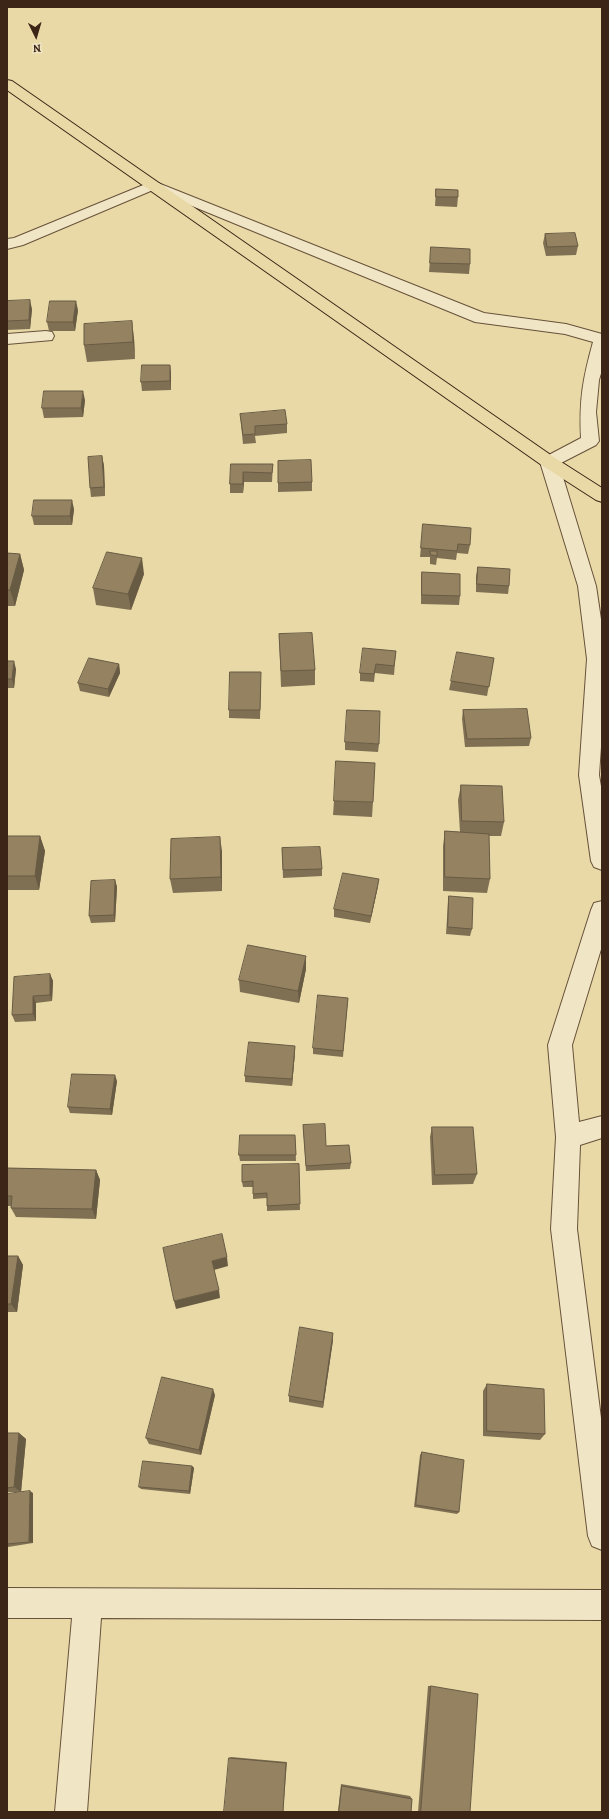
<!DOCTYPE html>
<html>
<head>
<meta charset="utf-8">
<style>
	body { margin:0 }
	#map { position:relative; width:609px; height:1819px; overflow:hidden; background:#e8d9a6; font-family:Alegreya,serif }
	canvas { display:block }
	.frame { position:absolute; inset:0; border:8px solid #3c2416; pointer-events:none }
	.north { position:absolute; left:16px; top:16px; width:40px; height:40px; -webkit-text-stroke:3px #f0e6c5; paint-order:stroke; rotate:175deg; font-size:11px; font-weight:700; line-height:16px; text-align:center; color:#3c2416 }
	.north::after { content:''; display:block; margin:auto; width:14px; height:18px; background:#3c2416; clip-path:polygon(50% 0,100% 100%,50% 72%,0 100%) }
</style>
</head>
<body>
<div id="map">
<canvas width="609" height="1819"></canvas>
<div class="frame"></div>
<div class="north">N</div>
</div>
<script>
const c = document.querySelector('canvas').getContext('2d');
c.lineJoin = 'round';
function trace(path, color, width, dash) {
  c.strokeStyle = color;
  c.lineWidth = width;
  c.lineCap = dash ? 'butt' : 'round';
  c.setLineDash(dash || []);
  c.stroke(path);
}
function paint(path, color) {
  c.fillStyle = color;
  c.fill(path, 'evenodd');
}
const street = new Path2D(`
	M153,181L484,313L566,324L602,334V370L599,380L596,412L599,441L596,445L559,464L596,586L602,626V733L599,775L602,792V870L594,867L591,861L579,775L587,659L578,586L540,462L543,458L581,438C579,400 583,378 593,342L565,334L475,322L153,190L23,245L7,249V239L14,238Z
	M46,331L52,332L54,336L52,340L7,344V334Z
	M602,901V946L572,1045L579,1122L602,1116V1138L580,1145L577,1229L602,1426V1550L592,1546L588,1536L551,1229L556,1137L548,1045L591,910L594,903Z
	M7,1588L602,1590V1620L101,1618L87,1812H55L72,1618H7Z`);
const primary = new Path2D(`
	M7,80L12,81L555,458L602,488V502L596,500L543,466L7,90Z`);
trace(street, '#67513a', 2);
trace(primary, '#3c2416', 2);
trace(new Path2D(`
	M602,169V182`), '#3c2416', 1.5, [0.5, 1.5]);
paint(street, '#f0e6c5');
paint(primary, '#e8d9a6');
paint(new Path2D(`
	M436,189L458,197L457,207L435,206Z
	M545,234L578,246L576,255L546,256L543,243Z
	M431,247L470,264L469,274L429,272Z
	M7,301L32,309L30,329L7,330Z
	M78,310L75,331H49L47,322Z
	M134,338L135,359L87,362L84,345Z
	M170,365L171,374V390L142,391L141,382Z
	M85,400L83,417L44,418L42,408Z
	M240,414L287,424V433L255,436L256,443L243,444Z
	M102,456L104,466L105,496L91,497L90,488Z
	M278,461L312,482V491L278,492Z
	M231,464H273L272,482H244L243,493H230V484Z
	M74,509L72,525H34L32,516Z
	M423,524L470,545L468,554L457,553L456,560L437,558L436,565L430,564V557H420Z
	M7,553L20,554L24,570L15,606H7Z
	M478,567L509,586L508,594L476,592V576Z
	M422,572L460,596L459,605L421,604V581Z
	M144,574L131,610L96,605L93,588Z
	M279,634L315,670V685L281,687Z
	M396,651L394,675L375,673L374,682L360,681V673Z
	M494,658L487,696L449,690L451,681Z
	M7,661L16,669L14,688H7Z
	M119,664L120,673L109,697L80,691L78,683Z
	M261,681L260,719L229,718V710Z
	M463,710L531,738L529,746L465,747L462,719Z
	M345,742L379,744L378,752L345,750Z
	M461,785L504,822L501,836H489L490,879L487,893L443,891V846L445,831L460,832L458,800Z
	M334,801L373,802L372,817L333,815Z
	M7,836H40L45,851L39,890H7Z
	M282,848L322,869V876L283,878Z
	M222,851V891L173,893L170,879Z
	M115,880L117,887L115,922L91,923L89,916Z
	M378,886L370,923L334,917V909Z
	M449,896L472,929L470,936L446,934L448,903Z
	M306,956V969L299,1003L240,992L239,980Z
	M50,974L53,981L52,1001L36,1003V1021L15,1022L12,1015Z
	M348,998L343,1057L313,1054V1048Z
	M295,1046V1052L292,1086L245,1082V1076Z
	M117,1081L112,1115L70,1113L68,1107Z
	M303,1125L326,1146L351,1163L350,1169L306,1171Z
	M432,1127L477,1174L473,1184L432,1185L430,1137Z
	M295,1135L296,1161H240L239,1155Z
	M299,1164L300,1210L267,1211V1198L253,1199V1187H243L242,1182Z
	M7,1168L96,1170L100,1180L96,1219L16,1217L11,1208V1206H7Z
	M7,1256H18L23,1265L17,1312H7Z
	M333,1340L323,1408L289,1402V1396Z
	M487,1384L545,1434L540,1440L483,1436V1391Z
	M215,1395L201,1455L149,1444L146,1438Z
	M7,1433H19L26,1439L21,1492H7Z
	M422,1452L459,1512L457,1514L414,1507L420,1455Z
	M192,1466L194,1468L190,1494L141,1489L139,1487Z
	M33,1493V1543L8,1547L7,1546V1494Z
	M428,1686H431L470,1812H418Z
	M231,1757L287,1762L283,1812L229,1758Z
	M341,1784L410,1796L412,1799L411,1812H338Z`), '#807053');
paint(new Path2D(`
	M30,300L32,309L30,329L29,320Z
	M76,301L78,310L75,331L73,322Z
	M132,321L134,338L135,359L133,342Z
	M170,365L171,374V390L170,381Z
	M83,391L85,400L83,417L81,408Z
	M102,456L104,466L105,496L104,487Z
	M243,472L244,482L243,493Z
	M72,500L74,509L72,525L70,516Z
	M20,554L24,570L15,606L10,590Z
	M142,558L144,574L131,610L128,594Z
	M14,661L16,669L14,688L12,679Z
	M119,664L120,673L109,697L108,689Z
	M40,836L45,851L39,890L35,876Z
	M220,837L222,851V891L221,877Z
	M379,879L378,886L370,923L371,916Z
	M115,880L117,887L115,922L114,915Z
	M306,956V969L299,1003L298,991Z
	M50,974L53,981L52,1001L50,995Z
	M33,996L36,1003V1021L33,1014Z
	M295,1046V1052L292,1086V1079Z
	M115,1075L117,1081L112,1115L110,1109Z
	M96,1170L100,1180L96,1219L92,1209Z
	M18,1256L23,1265L17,1312L11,1304Z
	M227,1257L228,1266L214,1270L212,1261Z
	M219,1290L220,1298L176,1309L174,1301Z
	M333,1333V1340L323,1408V1402Z
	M213,1389L215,1395L201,1455L199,1450Z
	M19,1433L26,1439L21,1492L14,1487Z
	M192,1466L194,1468L190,1494L189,1491Z
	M30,1491L33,1493V1543L29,1542Z`), '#685b44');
const building = new Path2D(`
	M436,189L458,190V197H436Z
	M575,233L578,246L547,247L545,234Z
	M431,247L470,249V264L430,263Z
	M30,300L29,320L7,321V301Z
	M50,301H76L73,322H47Z
	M132,321L133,342L84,345V324Z
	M142,365H170V381L141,382Z
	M44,391H83L81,408H42Z
	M285,410L287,424L255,426V434L243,435L240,414Z
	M102,456L104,487L90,488L88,457Z
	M311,460L312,482L278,483V461Z
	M231,464H273L272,473L243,472V484H230Z
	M34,500H72L70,516H32Z
	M423,524L471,528L470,545L458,544L457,551L421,548Z
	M430,551H437V556L431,555Z
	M107,552L142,558L128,594L93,588Z
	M7,553L20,554L10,590H7Z
	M478,567L510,569L509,586L477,584Z
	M422,572L460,574V596L422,595Z
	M312,633L315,670L281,671L279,634Z
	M363,648L396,651L394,666L376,664L374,674L360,673Z
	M457,652L494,658L489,687L451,681Z
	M89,658L119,664L108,689L78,683Z
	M7,661H14L12,679H7Z
	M230,672H261L260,710H229Z
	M527,709L531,738L467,739L463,710Z
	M347,710L380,711L379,744L345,742Z
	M336,761L375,763L373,802L334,801Z
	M461,785L502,786L504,822L462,821Z
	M445,831L489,834L490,879L445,877Z
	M7,836H40L35,876H7Z
	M220,837L221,877L170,879L171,839Z
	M320,847L322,869L283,870L282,848Z
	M343,873L379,879L371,916L334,909Z
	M115,880L114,915L89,916L91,881Z
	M449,896L473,898L472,929L448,927Z
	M248,945L306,956L298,991L239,980Z
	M50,974V995L33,996V1014L12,1015L14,977Z
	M318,995L348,998L343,1051L313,1048Z
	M249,1042L295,1046L292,1079L245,1076Z
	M72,1074L115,1075L110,1109L68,1107Z
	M325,1124L326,1146L349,1145L351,1163L306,1166L303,1125Z
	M432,1127H473L477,1174L435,1175Z
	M240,1135H295L296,1155H239Z
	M299,1164L300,1204L267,1206V1193L253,1194V1181L242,1182V1165Z
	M7,1168L96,1170L92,1209L11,1208L12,1196H7Z
	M222,1234L227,1257L212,1261L219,1290L174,1301L163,1248Z
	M7,1256H18L11,1304H7Z
	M300,1327L333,1333L323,1402L289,1396Z
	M162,1377L213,1389L199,1450L146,1438Z
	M487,1384L544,1389L545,1434L487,1431Z
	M7,1433H19L14,1487L7,1488Z
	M422,1452L464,1460L459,1512L416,1505Z
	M143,1461L192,1466L189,1491L139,1487Z
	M30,1491L29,1542L7,1544V1494Z
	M431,1686L478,1694L470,1812H421Z
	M229,1758L286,1763L283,1812H224Z
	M342,1786L412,1799L411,1812H339Z`);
paint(building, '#958261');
trace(building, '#685b44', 1);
</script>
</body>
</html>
